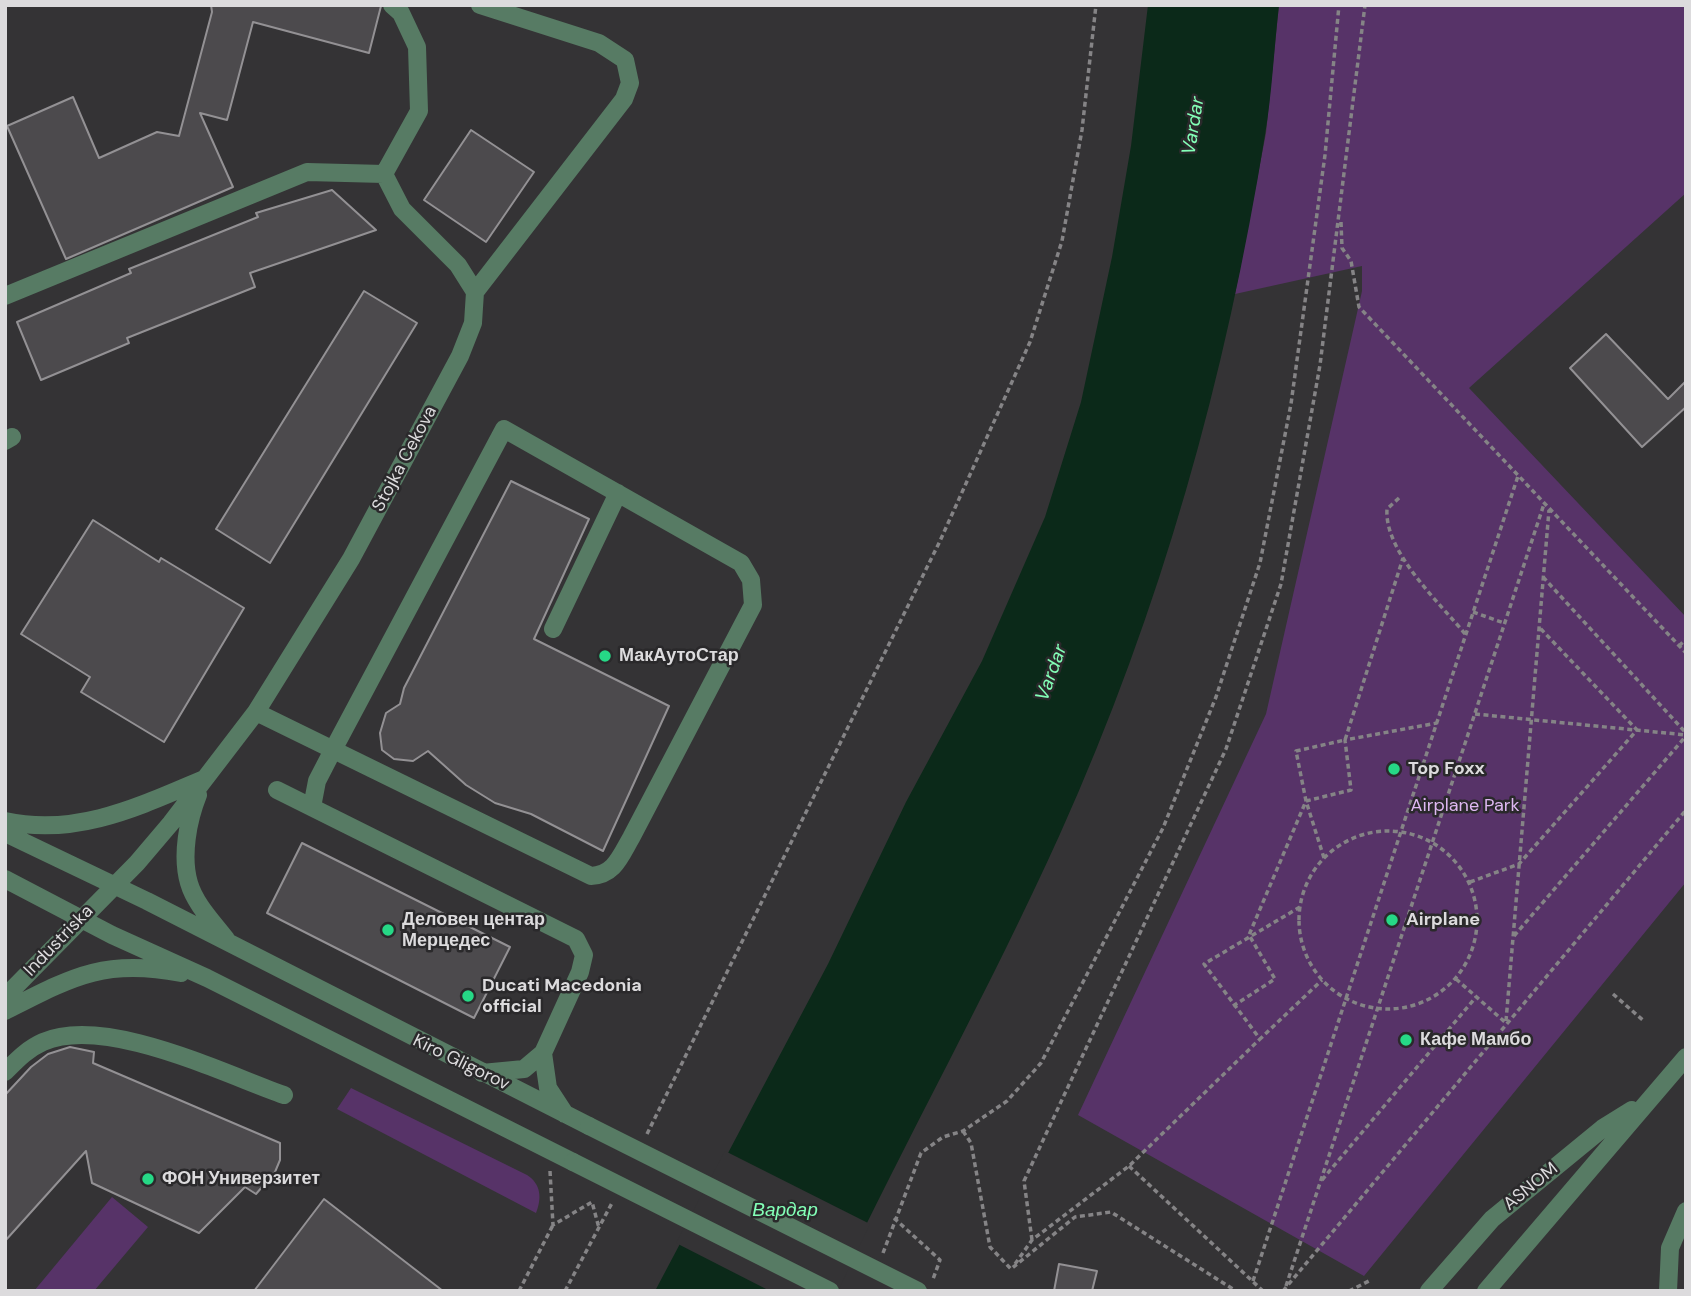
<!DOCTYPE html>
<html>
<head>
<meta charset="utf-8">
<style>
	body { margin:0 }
	#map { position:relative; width:1691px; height:1296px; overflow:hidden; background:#343335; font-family:"DM Sans",sans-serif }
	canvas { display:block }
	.frame { position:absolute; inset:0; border:7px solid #dcdbdd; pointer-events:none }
</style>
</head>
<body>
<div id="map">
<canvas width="1691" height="1296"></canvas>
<div class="frame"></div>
</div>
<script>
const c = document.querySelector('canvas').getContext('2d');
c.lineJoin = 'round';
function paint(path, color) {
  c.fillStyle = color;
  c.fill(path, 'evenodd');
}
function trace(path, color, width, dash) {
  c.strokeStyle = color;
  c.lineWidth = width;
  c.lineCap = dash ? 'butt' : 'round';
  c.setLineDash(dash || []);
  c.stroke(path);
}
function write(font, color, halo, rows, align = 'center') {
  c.font = font + ' "DM Sans",sans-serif';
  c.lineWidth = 5;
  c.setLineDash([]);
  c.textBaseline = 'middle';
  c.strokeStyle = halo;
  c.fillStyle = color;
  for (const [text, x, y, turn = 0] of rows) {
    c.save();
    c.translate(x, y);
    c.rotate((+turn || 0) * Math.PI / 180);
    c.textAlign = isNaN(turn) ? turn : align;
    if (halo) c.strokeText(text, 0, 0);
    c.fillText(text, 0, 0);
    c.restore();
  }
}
paint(new Path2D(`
	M1279,5H1686V193L1469,388L1686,617V882L1364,1276L1078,1115L1266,714L1362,291V266L1235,294L1266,133Z
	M351,1088L527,1175C541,1184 542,1198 536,1213L337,1109Z
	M112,1197L148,1227L94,1291H34Z`), '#573368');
paint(new Path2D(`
	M1148,5H1279C1274,48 1272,93 1265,135C1226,377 1161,610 1060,834C990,989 907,1137 834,1291H655L828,964L906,802L982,661L1045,517L1081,402L1112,257L1131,146Z`), '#0b2919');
paint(new Path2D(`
	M725,1151L870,1224L838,1291H770L676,1243Z`), '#343335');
const building = new Path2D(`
	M211,5L381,6L369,53L253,22L227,120L200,113L233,187L66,259L7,126L73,97L99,158L157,132L179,136L212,12Z
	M471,130L534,172L486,242L424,200Z
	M332,190L376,230L250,273L255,287L127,338L129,343L41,380L17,322L131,273L129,269L258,217L256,213Z
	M364,291L417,323L270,563L216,529Z
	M1606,334L1668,399L1686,381V407L1642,447L1570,368Z
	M511,481L589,519L534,639L669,706L603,851L531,814L495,803L466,785L428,751L413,761L394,759L382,750L380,733L386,713L400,704L404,688Z
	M93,520L159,562L161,558L244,608L164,742L81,692L90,677L21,634Z
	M302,843L510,947L474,1018L267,913Z
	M70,1047L94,1052L93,1063L280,1143V1160L275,1172L256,1194L245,1187L199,1233L92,1183L86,1151L5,1241V1095L31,1067L48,1054Z
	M324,1199L443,1291H254Z
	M1059,1264L1097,1271L1092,1291H1054Z`);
paint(building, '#4c4a4d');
trace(building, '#939194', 2);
trace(new Path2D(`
	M1341,222L1342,248L1351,261L1359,307L1686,653
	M1399,498L1387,509C1384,552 1440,603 1466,635
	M1543,577L1686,733
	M1473,612L1504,623
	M1679,646L1686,639
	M1475,714L1686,735
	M1299 920a89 89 0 1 1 178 0a89 89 0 1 1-178 0Z
	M1324,858L1306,801L1296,751L1345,740L1403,558
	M1470,882L1519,864L1637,730L1539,627
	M1300,907L1204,964L1260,1039L1322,980
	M1514,936L1686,736
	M1456,979L1506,1023
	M1613,994L1645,1022
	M1233,1006L1275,979L1249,935L1306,801L1351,790L1345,740L1437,723
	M1506,1021L1549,510
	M963,1131L971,1143L990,1247L1011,1269L1075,1217L1111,1212L1236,1291
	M647,1134L940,541L1030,342L1062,241L1082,130L1096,5
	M1129,1166L1263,1291
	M550,1171L553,1225L592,1202L599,1228
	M1322,1180L1476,997
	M894,1218L940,1260L933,1279
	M1032,1240L1024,1181L1226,749L1281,584L1320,365L1365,5
	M883,1253L921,1153L943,1137L963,1131L1007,1101L1041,1063L1163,828L1216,697L1260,563L1291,404L1325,155L1339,5
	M1015,1264L1032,1240L1129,1166L1260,1039
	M1253,1281L1518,476
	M1286,1286L1544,504
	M519,1291L553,1225
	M565,1291L612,1203
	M1283,1291L1686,810
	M1349,1291L1371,1280`), '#858486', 3.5, [5, 3.5]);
trace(new Path2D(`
	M475,292L624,99L630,83L625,60L599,43L480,5
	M5,296L307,172L384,174
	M5,441L12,437
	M553,629L618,493
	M256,712L591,876C614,875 620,857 631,838L753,605L751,580L741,563L504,429L333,750L317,781L312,807
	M277,790L576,939L584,955L580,972L543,1053L524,1069L482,1073
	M198,795C188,820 181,856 189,883C195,904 213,922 226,939
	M5,821C77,837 140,806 204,779
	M5,833L147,901L589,1126
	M5,879L112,935L207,978L573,1162
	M5,997L137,863L171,823L256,712L351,559L460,356L473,323L475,292L458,265L402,209L384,174L419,111L417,47L401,13L392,5
	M5,1011C72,977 104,958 181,973
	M543,1053L548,1088L565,1114
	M5,1072C16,1061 27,1049 43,1042C105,1015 222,1073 284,1095
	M1429,1291L1492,1219L1603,1128L1632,1110
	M1486,1291L1686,1057
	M1668,1291L1670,1248L1686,1211`), '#577b64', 18);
trace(new Path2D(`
	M589,1126L918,1291
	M573,1162L830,1291`), '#577b64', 18);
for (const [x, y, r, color] of [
	[605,656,7,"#26d886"],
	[1394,769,7,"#26d886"],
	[1392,920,7,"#26d886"],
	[388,930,7,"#26d886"],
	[468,996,7,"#26d886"],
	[1406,1040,7,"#26d886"],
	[148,1179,7,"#26d886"]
]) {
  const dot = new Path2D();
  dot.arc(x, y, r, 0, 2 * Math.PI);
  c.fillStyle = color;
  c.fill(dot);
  trace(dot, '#2a292b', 2.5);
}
write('18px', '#dcdbdd', '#2a292b', [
	["Stojka Cekova",405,459,-62],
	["Industriska",59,941,-46],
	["Kiro Gligorov",461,1063,26],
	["ASNOM",1531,1187,-39]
]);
write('bold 18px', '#dcdbdd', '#2a292b', [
	["МакАутоСтар",619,656],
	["Top Foxx",1408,769],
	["Деловен центар",402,920],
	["Мерцедес",402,941],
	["Airplane",1406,920],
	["Ducati Macedonia",482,986],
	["official",482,1007],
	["Кафе Мамбо",1420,1040],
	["ФОН Универзитет",162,1179]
], 'left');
write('18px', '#dfb8f2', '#2a292b', [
	["Airplane Park",1465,806]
]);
write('italic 19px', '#83ffb7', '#2a292b', [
	["Vardar",1194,126,-81],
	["Vardar",1052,673,-70],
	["Вардар",785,1211]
]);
</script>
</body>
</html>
